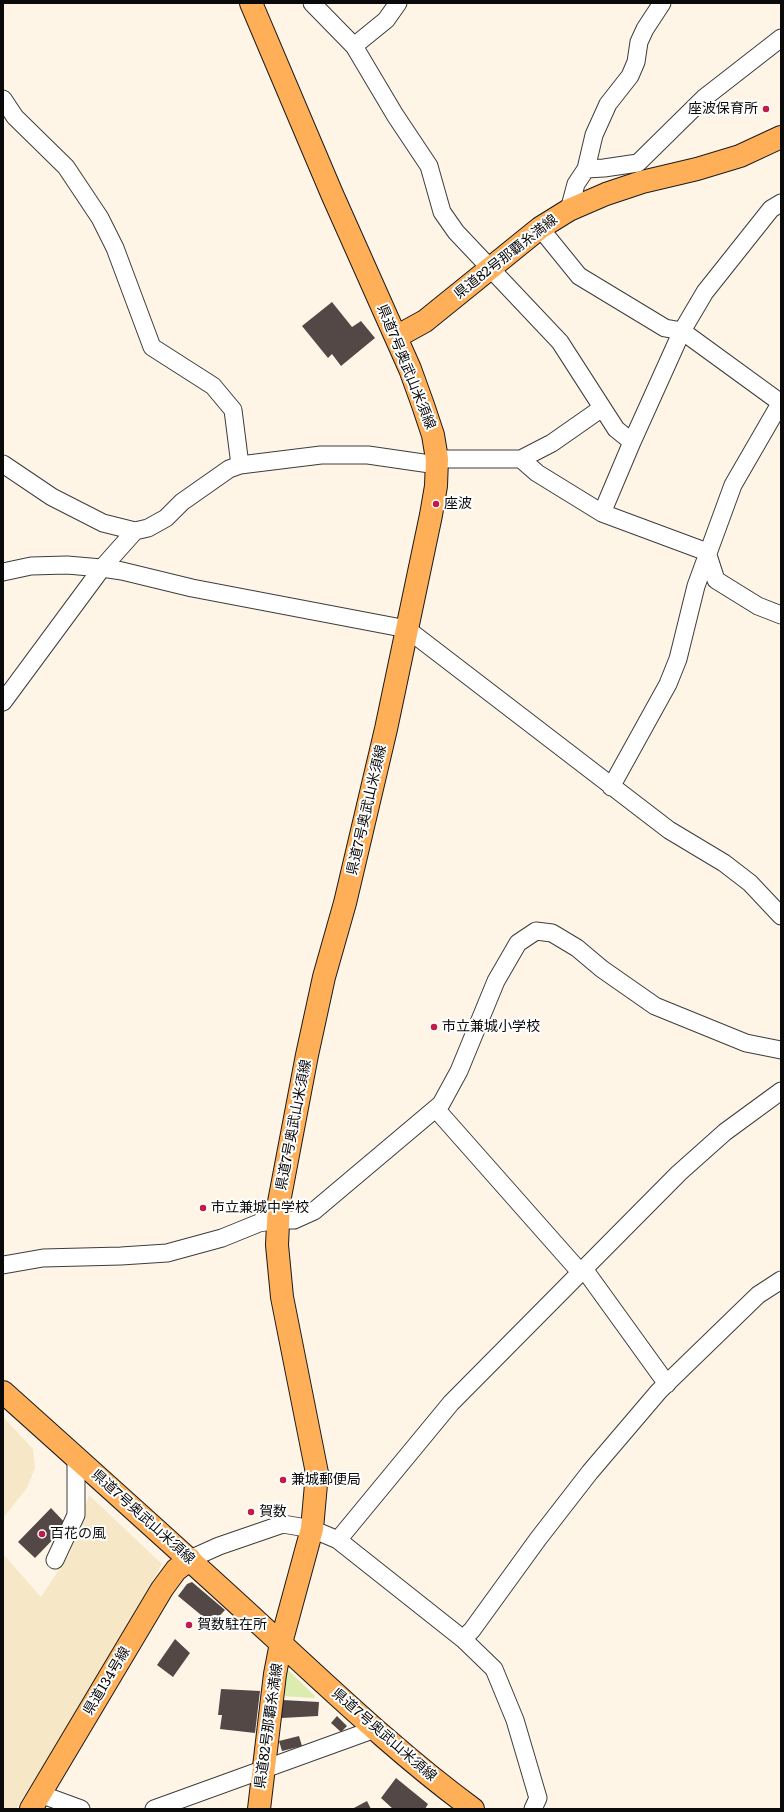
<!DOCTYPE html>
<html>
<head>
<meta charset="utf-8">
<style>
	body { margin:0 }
	#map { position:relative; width:784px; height:1812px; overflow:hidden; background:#fff5e7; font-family:Literata,serif }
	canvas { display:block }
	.frame { position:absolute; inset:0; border:4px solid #0a0a0a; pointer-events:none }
</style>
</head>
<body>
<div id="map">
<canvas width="784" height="1812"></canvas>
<div class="frame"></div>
</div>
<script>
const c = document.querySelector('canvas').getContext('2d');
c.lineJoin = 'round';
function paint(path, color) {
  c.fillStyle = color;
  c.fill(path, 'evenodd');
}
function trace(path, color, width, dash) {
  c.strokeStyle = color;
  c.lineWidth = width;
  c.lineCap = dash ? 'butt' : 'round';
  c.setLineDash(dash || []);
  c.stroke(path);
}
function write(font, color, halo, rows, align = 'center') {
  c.font = font + ' Literata,"Noto Sans JP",serif';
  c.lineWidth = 4;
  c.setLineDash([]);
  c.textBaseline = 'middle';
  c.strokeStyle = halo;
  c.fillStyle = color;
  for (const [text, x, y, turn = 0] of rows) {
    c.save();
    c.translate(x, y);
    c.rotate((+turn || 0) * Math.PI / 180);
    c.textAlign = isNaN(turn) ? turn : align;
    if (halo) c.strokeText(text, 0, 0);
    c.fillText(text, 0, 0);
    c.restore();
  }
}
paint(new Path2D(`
	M3,1417L33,1449L35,1468L27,1488L3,1518Z
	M89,1495L162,1564L65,1731L16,1809H3V1554L41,1597L70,1553Z`), '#f6e7c6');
paint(new Path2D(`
	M287,1669L315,1696L314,1698L282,1696Z`), '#dcebaf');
paint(new Path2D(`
	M332,302L352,327L361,321L375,338L341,366L332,354L328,358L302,326Z
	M51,1508L67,1525L35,1558L18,1542Z
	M192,1582L225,1610L212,1624L178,1596L187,1584Z
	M175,1639L190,1653L173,1677L157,1665Z
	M221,1689L260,1691L255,1733L220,1729L222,1715H218Z
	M282,1700L319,1702L318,1716L282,1718Z
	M337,1716L347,1726L341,1732L331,1723Z
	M299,1736L302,1746L282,1751L279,1741Z
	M396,1778L428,1804L425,1809H393L381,1798Z
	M367,1801L371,1809H352Z`), '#534846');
const minor = new Path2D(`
	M312,3L354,46L395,115L429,166L442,212L456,232L560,342L616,429L632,442
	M354,46L386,20L398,3
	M3,99L15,117L66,167L100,218L115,248L152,347L213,386L233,410L240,465
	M586,169L604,168L638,163L704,98L781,38
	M569,210L576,184L586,169L594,135L608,104L630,76L636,62L639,42L645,29L662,3
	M540,228L579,276L665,328L682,331L781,403
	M437,459H521L552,443L602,408
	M521,459L537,473L602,513L707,552
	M3,464L52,497L103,523L135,531L148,528L166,518L182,502L229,469L240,465L321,455H368L437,465
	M602,513L632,442L682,331L705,292L771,209L781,203
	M707,552L716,580L758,606L781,615
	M3,572L31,566L67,565L102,568L122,571L192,588L407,629L669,830L724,863L750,883L781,916
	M3,702L102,568L135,531
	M611,787L668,684L678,659L696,586L733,485L781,402
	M436,1109L581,1273
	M3,1265L43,1258L121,1256L167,1253L222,1238L259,1223L277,1220H294L314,1211L441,1104L459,1071L496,981L518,943L536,931L552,933L577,948L602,969L655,1006L746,1043L781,1050
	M584,1269L667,1384
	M338,1540L451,1403L679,1173L725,1132L781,1091
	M190,1559L219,1546L283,1524L312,1529L338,1540L463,1639L494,1669L515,1720L538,1798L533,1809
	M55,1560L76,1515V1457
	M463,1639L472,1630L538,1539L590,1472L659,1391L758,1295L781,1280
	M40,1794L81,1809
	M154,1809L375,1729`);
const major = new Path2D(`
	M251,3L332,194L410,369L423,405L433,435L437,459L436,486L431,515L386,729L345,903L324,977L307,1055L279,1202L277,1245L282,1297L317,1473L312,1529L281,1643L275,1674L259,1809
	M396,337L425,321L540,228L569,210L606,194L642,182L697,169L740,156L781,137
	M3,1392C90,1470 177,1548 263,1627C331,1689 398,1754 473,1809
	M31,1809L162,1589L176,1570L190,1559`);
trace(minor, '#3d3d3d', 19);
trace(major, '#1b1b1b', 24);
trace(minor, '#fff', 17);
trace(major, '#ffaf57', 22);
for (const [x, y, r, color] of [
	[766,109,4,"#c01b4a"],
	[436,504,4,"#c01b4a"],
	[434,1027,4,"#c01b4a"],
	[203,1208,4,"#c01b4a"],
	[283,1480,4,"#c01b4a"],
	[251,1512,4,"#c01b4a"],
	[42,1534,4,"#c01b4a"],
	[189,1625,4,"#c01b4a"]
]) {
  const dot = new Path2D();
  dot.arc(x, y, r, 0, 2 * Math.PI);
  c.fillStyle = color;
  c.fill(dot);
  trace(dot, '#fff', 1.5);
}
write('14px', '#0a0a0a', '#fff', [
	["座波保育所",758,109,"right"],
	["座波",444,504],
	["市立兼城小学校",442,1027],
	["市立兼城中学校",211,1208],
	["兼城郵便局",291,1480],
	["賀数",259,1512],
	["百花の風",50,1534],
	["賀数駐在所",197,1625]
], 'left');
write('14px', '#0a0a0a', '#fff', [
	["県道82号那覇糸満線",506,257,-38],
	["県道7号奥武山米須線",406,367,68],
	["県道7号奥武山米須線",367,810,-77],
	["県道7号奥武山米須線",294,1125,-79],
	["県道7号奥武山米須線",143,1517,42],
	["県道134号線",107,1681,-59],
	["県道82号那覇糸満線",269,1726,-82],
	["県道7号奥武山米須線",384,1735,41]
]);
</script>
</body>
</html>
